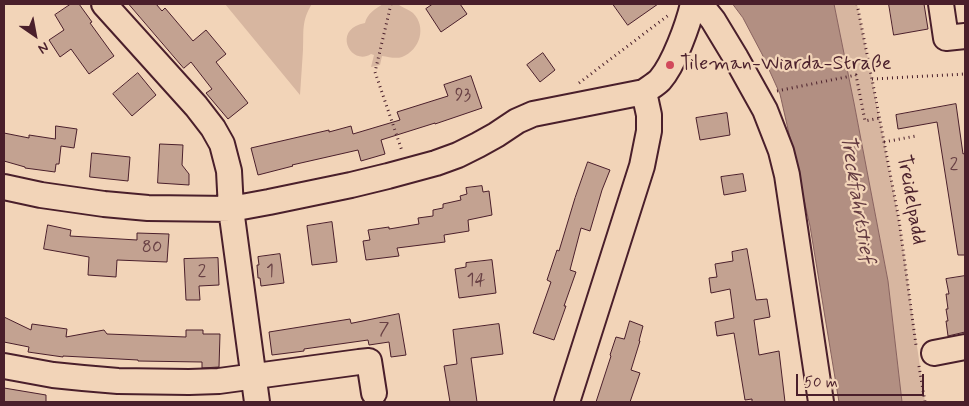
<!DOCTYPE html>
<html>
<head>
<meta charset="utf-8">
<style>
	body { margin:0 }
	#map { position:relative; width:969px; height:406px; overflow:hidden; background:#f2d4b8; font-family:Mynerve,sans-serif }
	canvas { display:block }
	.frame { position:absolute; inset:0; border:5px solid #4a1f2b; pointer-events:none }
	.north { position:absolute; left:10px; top:10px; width:50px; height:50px; -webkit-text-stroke:4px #f2d4b8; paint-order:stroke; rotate:147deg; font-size:14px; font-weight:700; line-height:20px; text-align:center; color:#4a1f2b }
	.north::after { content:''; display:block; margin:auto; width:18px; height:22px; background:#4a1f2b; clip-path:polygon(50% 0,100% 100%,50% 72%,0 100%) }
	.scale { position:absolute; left:796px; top:374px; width:128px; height:22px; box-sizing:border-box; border:2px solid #4a1f2b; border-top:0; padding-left:6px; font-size:15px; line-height:18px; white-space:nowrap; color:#4a1f2b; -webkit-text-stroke:4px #f2d4b8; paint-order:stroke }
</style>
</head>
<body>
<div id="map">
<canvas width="969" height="406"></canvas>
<div class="frame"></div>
<div class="north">N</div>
<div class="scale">50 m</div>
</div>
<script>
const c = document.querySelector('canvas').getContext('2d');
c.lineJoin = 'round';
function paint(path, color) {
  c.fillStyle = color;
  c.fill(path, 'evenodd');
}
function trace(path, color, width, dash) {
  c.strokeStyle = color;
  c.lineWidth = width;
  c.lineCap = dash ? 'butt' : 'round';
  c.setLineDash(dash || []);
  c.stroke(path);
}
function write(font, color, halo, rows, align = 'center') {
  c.font = font + ' Mynerve,sans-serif';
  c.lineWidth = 4.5;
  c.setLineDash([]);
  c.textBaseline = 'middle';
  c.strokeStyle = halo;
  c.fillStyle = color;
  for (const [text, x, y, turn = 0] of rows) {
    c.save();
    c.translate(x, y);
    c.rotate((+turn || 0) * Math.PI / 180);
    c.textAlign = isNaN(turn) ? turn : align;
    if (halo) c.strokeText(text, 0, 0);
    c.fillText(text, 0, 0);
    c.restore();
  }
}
paint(new Path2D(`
	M225,4H312C301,21 304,32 303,50C302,65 301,80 300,95Z
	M383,4H399V5C403,8 410,10 413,13C427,27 420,50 402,57C396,59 389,57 382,56L380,65L371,67L374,55L371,54C351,67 331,29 365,23C367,14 375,9 383,4Z
	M834,4H857L872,79L899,220L925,402H902L888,281L854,103Z`), '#d7b6a0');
const water = new Path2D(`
	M733,4H834L854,103L888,281L902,402H839L810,226L780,94L762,54L743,18Z`);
paint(water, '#b28f82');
trace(water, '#88625f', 1);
const building = new Path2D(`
	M71,4H79L92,22L90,23L114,56L89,74L71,49L60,57L49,40L64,30L55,15Z
	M129,4H156L162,11L165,8L193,41L206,30L226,54L216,62L248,103L228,119L206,93L212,89L191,62L184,68Z
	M433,4H460L467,14L441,32L426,9Z
	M613,4H658L628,25Z
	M889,4H924L928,29L894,35Z
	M543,53L555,70L540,82L527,65Z
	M138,73L156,95L132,116L113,94Z
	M471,76L482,108L435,124V123L381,140L385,154L361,161L358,150L292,165L293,166L258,175L251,148L329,130V132L351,126L353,134L400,120L397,112L448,96L444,85Z
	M956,104L963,154L965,153V255H958L937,122L898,129L896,115Z
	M727,113L730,135L700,140L696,118Z
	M56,126L77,129L74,148L61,146L59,164H56L55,172L25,168V167L4,161V133L29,138V135L55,139Z
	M160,144L183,145L182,165L189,174V185L158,183Z
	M92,153L130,157L128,181L90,177Z
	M588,162L610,170L602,190L590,231L581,228L570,270L576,272L564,306H566L554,340L533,333L551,282L547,280L557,250L559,251L575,198Z
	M743,174L746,191L724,195L721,177Z
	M482,186L483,192L489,191L492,215L468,220L469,231L444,235L445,242L397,248L399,256L366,260L363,241L370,240L368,230L389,227V229L419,224L418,218L433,216V210L443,208V204L461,200L460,196L467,194L466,188Z
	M332,222L337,262L312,265L307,226Z
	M48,225L71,230L70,236L137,240V233L169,234L167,262L117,260L116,277L88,275L89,257L44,249Z
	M747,249L756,300L767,299L770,317L754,320L759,355L779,351L785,402H752V399L745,400L734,333L717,336L715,322L734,318L730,289L711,293L709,278L717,277L715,264L733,261L732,252Z
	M280,254L284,283L261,286L260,278H258L257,265H259L258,257Z
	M218,258L219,285L199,286L200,300H186L184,259Z
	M492,260L496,293L459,298L455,269L466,267V263Z
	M965,276V332L948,336L946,321H948L946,309H948L946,294H949L946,279Z
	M399,314L406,355L391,357L389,342L369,345L368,340L304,349V351L272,355L269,332L350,319L351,323Z
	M4,317L31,330L32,324L67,329L66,337L104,330L107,334L186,337V330H203V334H220L219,367L202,368V362L138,361V360L63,356V357L28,352L29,347L4,342Z
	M630,321L643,326L639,341H640L631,370L640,373L630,402H596L611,356L610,355L616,337L624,339Z
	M499,324L503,354L471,358L477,402H450L444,366L457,364L453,330Z
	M4,388L46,395V402H4Z`);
paint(building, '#c3a291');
trace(building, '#4a1f2b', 1);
const minor = new Path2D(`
	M104,4L196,106L213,128L222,144L229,171L231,209L257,402
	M700,4L713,20L736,58L765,110L781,151L787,175L821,402
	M941,4L946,38L965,36
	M4,187L41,195L104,204L148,208L231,209L269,202L351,185L388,176L436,163L458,155L478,145L496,135L517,121L533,114L644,92
	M934,353L965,347
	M4,366L53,375L83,378L118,381L189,382L219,381L359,362L369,361L374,393
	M567,402L642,166L649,131V115L644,92C649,88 655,85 660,80C674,64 688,25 693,4`);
trace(minor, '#4a1f2b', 28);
trace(new Path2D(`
	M391,4L375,72L402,151
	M857,4L872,79L899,220L916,345
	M872,79L965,74
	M579,83L670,14
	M777,91L856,75L865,121L880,118
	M884,142L916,136
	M919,366L925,402`), '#4a1f2b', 3, [1, 4]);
trace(minor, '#f2d4b8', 24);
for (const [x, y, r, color] of [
	[670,65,5,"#d1495b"]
]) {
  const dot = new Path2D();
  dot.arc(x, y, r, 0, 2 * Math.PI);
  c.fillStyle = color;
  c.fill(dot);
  trace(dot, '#f2d4b8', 2);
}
write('18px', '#684044', null, [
	["93",463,96],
	["2",954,165],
	["80",152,248],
	["2",202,272],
	["1",270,272],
	["14",476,281],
	["7",384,330]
]);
write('20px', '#4a1f2b', '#f2d4b8', [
	["Tileman-Wiarda-Straße",680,65]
], 'left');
write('20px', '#4a1f2b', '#f2d4b8', [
	["Treidelpadd",910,200,80]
]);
write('italic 21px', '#643b41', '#f2d4b8', [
	["Treckfahrtstief",856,199,81]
]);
</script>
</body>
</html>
